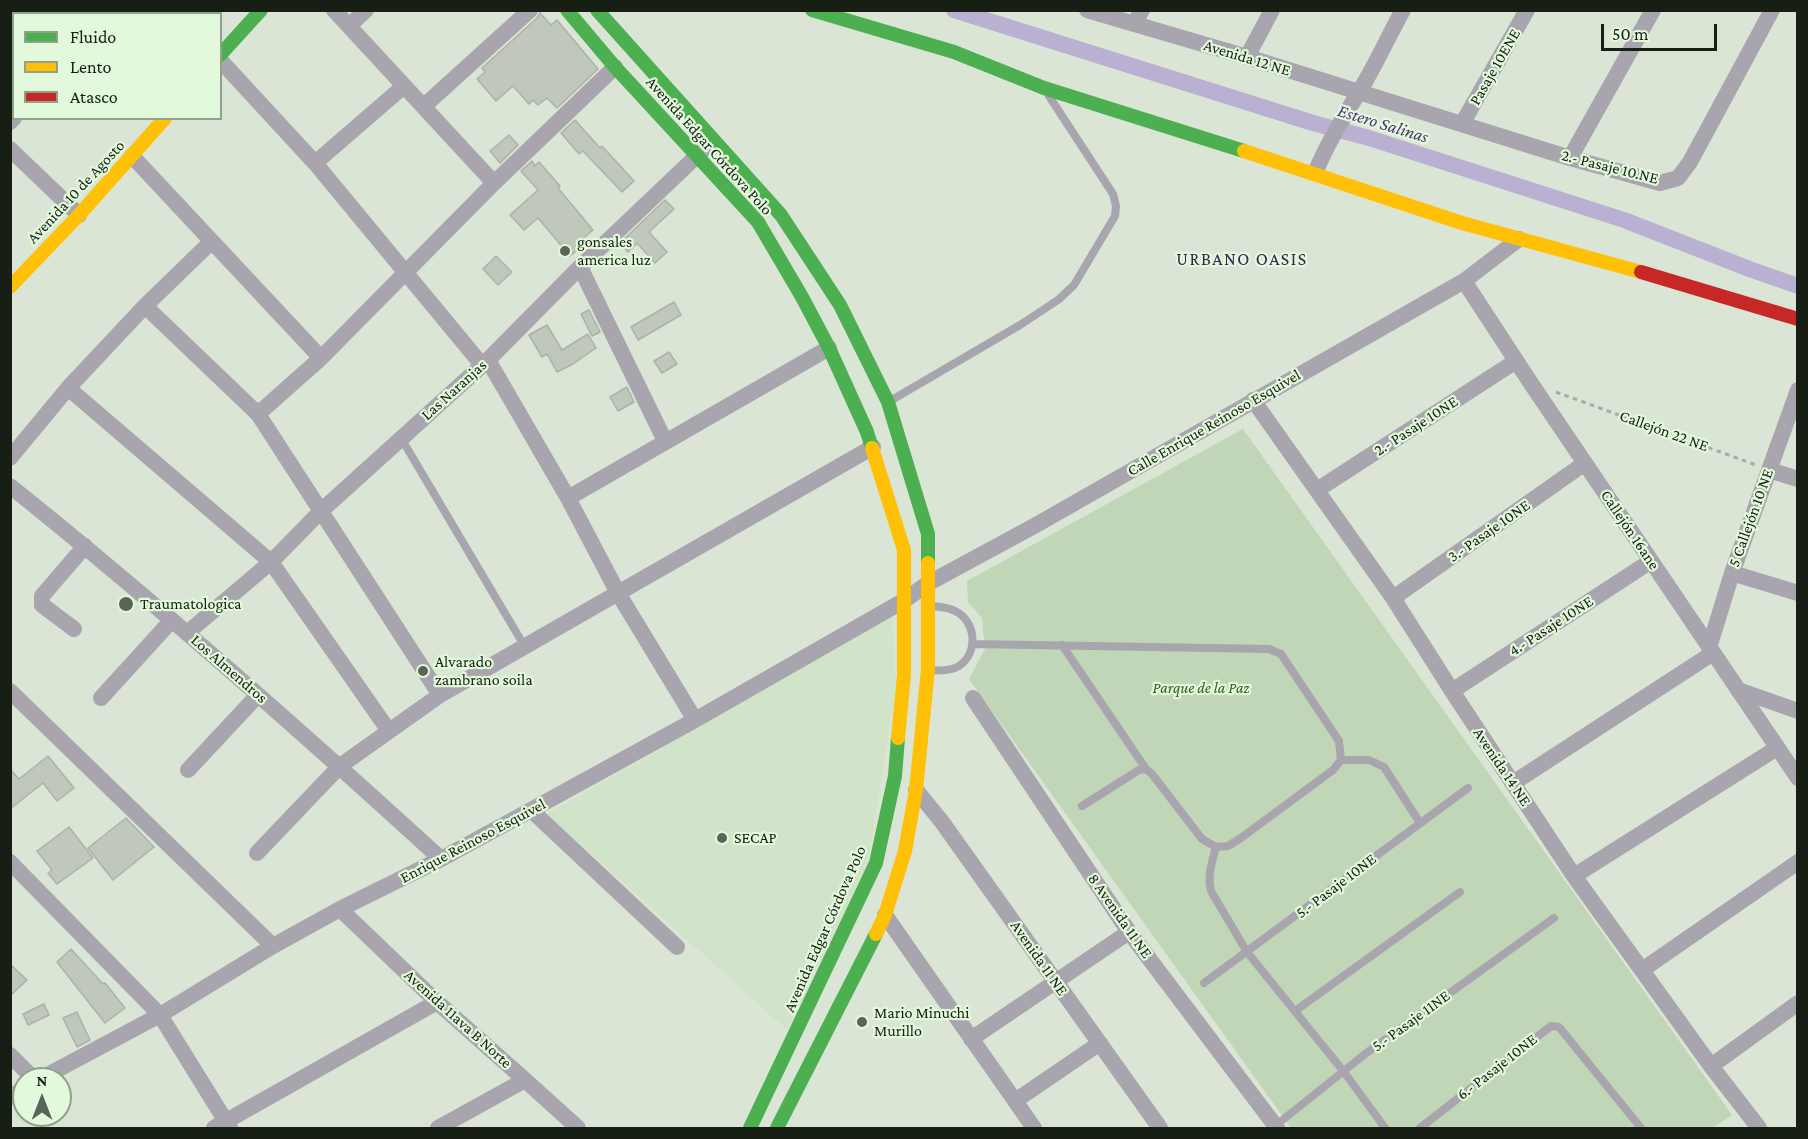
<!DOCTYPE html>
<html>
<head>
<meta charset="utf-8">
<style>
	body { margin:0 }
	#map { position:relative; width:1808px; height:1139px; overflow:hidden; background:#dae5d5; font-family:"Crimson Pro",serif }
	canvas { display:block }
	.frame { position:absolute; inset:0; border:12px solid #171e14; pointer-events:none }
	.legend { position:absolute; left:12px; top:12px; width:210px; height:108px; box-sizing:border-box; background:#e3f9db; border:2px solid #91a18b; margin:0; padding:8px 10px; list-style:none; font-size:18px; color:#171e14 }
	.legend li { display:flex; align-items:center; gap:12px; height:30px }
	.legend b { width:30px; border:2px solid #91a18b }
	.north { position:absolute; left:12px; top:1067px; width:60px; height:60px; box-sizing:border-box; background:#e3f9db; border:2px solid #91a18b; border-radius:50%; rotate:0deg; font-size:16px; font-weight:700; line-height:24px; text-align:center; color:#171e14 }
	.north::after { content:''; display:block; margin:auto; width:21px; height:27px; background:#5b6458; clip-path:polygon(50% 0,100% 100%,50% 72%,0 100%) }
	.scale { position:absolute; left:1601px; top:24px; width:116px; height:27px; box-sizing:border-box; border:3px solid #171e14; border-top:0; padding-left:8px; font-size:18px; line-height:21px; white-space:nowrap; color:#171e14; -webkit-text-stroke:4px #e3f9db; paint-order:stroke }
</style>
</head>
<body>
<div id="map">
<canvas width="1808" height="1139"></canvas>
<div class="frame"></div>
<ul class="legend">
<li><b style="height:8px;background:#4caf50"></b>Fluido</li>
<li><b style="height:8px;background:#ffc107"></b>Lento</li>
<li><b style="height:8px;background:#c62828"></b>Atasco</li>
</ul>
<div class="north">N</div>
<div class="scale">50 m</div>
</div>
<script>
const c = document.querySelector('canvas').getContext('2d');
c.lineJoin = 'round';
function paint(path, color) {
  c.fillStyle = color;
  c.fill(path, 'evenodd');
}
function trace(path, color, width, dash) {
  c.strokeStyle = color;
  c.lineWidth = width;
  c.lineCap = dash ? 'butt' : 'round';
  c.setLineDash(dash || []);
  c.stroke(path);
}
function write(font, color, halo, rows, align = 'center') {
  c.font = font + ' "Crimson Pro",serif';
  c.lineWidth = 4.5;
  c.setLineDash([]);
  c.textBaseline = 'middle';
  c.strokeStyle = halo;
  c.fillStyle = color;
  for (const [text, x, y, turn = 0] of rows) {
    c.save();
    c.translate(x, y);
    c.rotate((+turn || 0) * Math.PI / 180);
    c.textAlign = isNaN(turn) ? turn : align;
    if (halo) c.strokeText(text, 0, 0);
    c.fillText(text, 0, 0);
    c.restore();
  }
}
paint(new Path2D(`
	M892,616L896,687L868,861L787,1030L547,814Z`), '#d1e4c9');
paint(new Path2D(`
	M1243,429L1732,1115L1712,1128H1291L969,679L985,649L982,618L968,602L967,581Z`), '#c0d6b6');
trace(new Path2D(`
	M954,10L1313,123L1369,138L1624,220L1752,270L1798,286`), '#bab0d2', 16);
const building = new Path2D(`
	M540,13L551,25L557,20L598,69L557,108L547,98L538,105L533,100L529,104L513,86L496,101L477,79L485,72L482,68L537,18Z
	M575,120L600,148L602,146L634,181L622,192L583,151L579,154L561,133Z
	M509,135L518,145L500,163L490,151Z
	M532,161L535,166L539,162L560,186L558,188L593,230L578,243L581,247L570,256L538,218L524,230L510,215L538,190L521,171Z
	M665,200L674,209L649,232L667,252L655,263L637,243L628,252L620,243Z
	M496,256L512,272L498,285L483,269Z
	M674,302L681,315L638,340L631,327Z
	M589,310L600,332L592,336L581,314Z
	M547,325L562,350L588,334L596,348L573,364L557,372L547,354L542,357L529,335Z
	M669,352L677,364L662,373L654,361Z
	M627,387L634,402L618,411L610,397Z
	M48,756L74,788L57,801L43,783L10,809V769L19,779Z
	M126,818L154,847L113,880L88,848Z
	M69,827L93,858L57,884L48,873L52,870L37,851Z
	M71,949L103,984L105,983L125,1008L105,1023L57,962Z
	M10,964L27,980L10,996Z
	M44,1004L49,1015L28,1025L23,1014Z
	M77,1012L90,1040L77,1047L63,1018Z`);
paint(building, '#c0c8bc');
trace(building, '#aab3a7', 1.5);
trace(new Path2D(`
	M1556,392L1756,465`), '#a7aaaa', 3, [4.5, 4.5]);
trace(new Path2D(`
	M890,401L1020,325L1058,300L1074,285L1115,216L1116,206L1113,194L1049,96
	M401,438L525,647
	M972,644L1269,649L1281,654L1339,741L1341,760
	M1062,645L1146,769
	M931,670C941,671 950,671 959,666C979,652 976,621 955,611C948,607 939,607 931,606
	M1341,760H1369L1384,767L1420,823
	M1082,806L1139,770L1146,769L1152,774L1202,839L1216,847
	M1216,847C1212,863 1207,875 1211,891L1247,952L1344,1072L1385,1128
	M1216,847L1228,846L1241,838L1333,770L1341,760
	M1204,983L1468,788
	M1295,1011L1460,892
	M1275,1126L1365,1054L1554,918
	M1420,1128L1551,1026L1559,1027L1641,1128`), '#a8a5af', 8);
trace(new Path2D(`
	M39,10L42,14
	M167,10L170,14
	M334,10L494,183
	M1087,10L1247,57L1570,158L1660,183L1678,178L1690,162L1772,10
	M110,14L113,10
	M1134,24L1142,10
	M349,26L366,10
	M1247,57L1272,10
	M220,60L315,163L482,365
	M424,106L530,10
	M10,122L14,118
	M1462,124L1527,10
	M10,149L79,215
	M132,156L321,358
	M1570,158L1653,10
	M315,163L404,86
	M1315,173C1327,144 1343,118 1359,92C1375,66 1388,37 1403,10
	M580,267L665,441
	M1464,281L1530,382L1798,778
	M145,306L258,414L440,695
	M488,360L568,498L618,593L695,720
	M68,388L271,562L389,731
	M1253,400L1393,598L1452,691L1574,876L1711,1066L1759,1128
	M258,414L321,358L494,183L615,67
	M10,458L68,388L145,306L212,241
	M1769,470L1798,479
	M10,486C159,605 301,731 441,859
	M1317,490L1516,361
	M568,498L829,348
	M1732,573L1798,593
	M1393,598L1585,463
	M74,629L42,605V596L85,546
	M187,633L271,562L321,511L488,360L580,267L703,150
	M1709,648L1732,573L1798,390
	M1738,690L1798,711
	M10,691L273,946
	M1452,691L1651,561
	M101,698L172,620
	M973,698L1129,932L1277,1128
	M188,770L258,695
	M1513,783L1713,653
	M916,790L942,822L1160,1128
	M531,810L677,947
	M257,853L340,766L440,695L873,447
	M10,862L160,1015L230,1128
	M1574,876L1777,748
	M340,909L437,1002L525,1080L578,1128
	M885,915L1034,1128
	M1642,970L1798,862
	M971,1039L1129,932
	M10,1055L34,1079
	M1711,1066L1798,1003
	M40,1079L160,1015L273,946L340,909L441,859L531,810L695,720L905,600L927,584L1036,525L1464,281L1519,239
	M10,1097L24,1089
	M1015,1101L1100,1043
	M214,1128L437,1002
	M438,1128L525,1080`), '#a8a5af', 16);
trace(new Path2D(`
	M567,10L615,67L758,222L802,297L829,348L867,432L872,448
	M597,10L781,215L840,305L888,402L928,534V563
	M812,10L954,52L1044,88L1244,151
	M220,55L261,10
	M750,1128L876,863L895,776L898,738
	M777,1128L876,934`), '#4caf50', 14);
trace(new Path2D(`
	M1244,151L1462,223L1641,272
	M10,287L79,215L165,118
	M872,448L904,550V675L898,738
	M876,934L885,915L905,851L916,790L928,669V563`), '#ffc107', 14);
trace(new Path2D(`
	M1641,272L1798,319`), '#c62828', 14);
for (const [x, y, r, color] of [
	[565,251,6,"#5b6458"],
	[126,604,8,"#5b6458"],
	[423,671,6,"#5b6458"],
	[722,838,6,"#5b6458"],
	[862,1022,6,"#5b6458"]
]) {
  const dot = new Path2D();
  dot.arc(x, y, r, 0, 2 * Math.PI);
  c.fillStyle = color;
  c.fill(dot);
  trace(dot, '#e3f9db', 2);
}
write('16px', '#171e14', '#e3f9db', [
	["Avenida 12 NE",1247,58,17],
	["Pasaje 10ENE",1495,67,-60],
	["Avenida Edgar Córdova Polo",709,146,48],
	["2.- Pasaje 10.NE",1610,167,14],
	["Avenida 10 de Agosto",76,192,-47],
	["Las Naranjas",454,390,-42],
	["Calle Enrique Reinoso Esquivel",1214,423,-30],
	["2.- Pasaje 10NE",1416,426,-33],
	["Callejón 22 NE",1664,431,20],
	["5 Callejón 10 NE",1751,518,-70],
	["Callejón 16ane",1630,530,56],
	["3.- Pasaje 10NE",1489,531,-35],
	["4.- Pasaje 10NE",1551,626,-33],
	["Los Almendros",229,669,41],
	["Avenida 14 NE",1502,767,56],
	["Enrique Reinoso Esquivel",473,841,-28],
	["5.- Pasaje 10NE",1336,886,-37],
	["8 Avenida 11 NE",1120,916,55],
	["Avenida Edgar Córdova Polo",825,929,-66],
	["Avenida 11 NE",1039,958,55],
	["Avenida 11ava B Norte",458,1019,42],
	["5.- Pasaje 11NE",1411,1021,-36],
	["6.- Pasaje 10NE",1497,1067,-38]
]);
write('16px', '#171e14', '#e3f9db', [
	["gonsales",577,242],
	["america luz",577,260],
	["Traumatologica",140,604],
	["Alvarado",435,662],
	["zambrano soila",435,680],
	["SECAP",734,838],
	["Mario Minuchi",874,1013],
	["Murillo",874,1031]
], 'left');
write('italic 16px', '#33601c', '#e3f9db', [
	["Parque de la Paz",1201,688]
]);
write('italic 18px', '#4e3476', '#e3f9db', [
	["Estero Salinas",1383,124,17]
]);
c.letterSpacing = '1.5px';
write('18px', '#39215b', '#e3f9db', [
	["URBANO OASIS",1242,259]
]);
c.letterSpacing = '0px';
</script>
</body>
</html>
